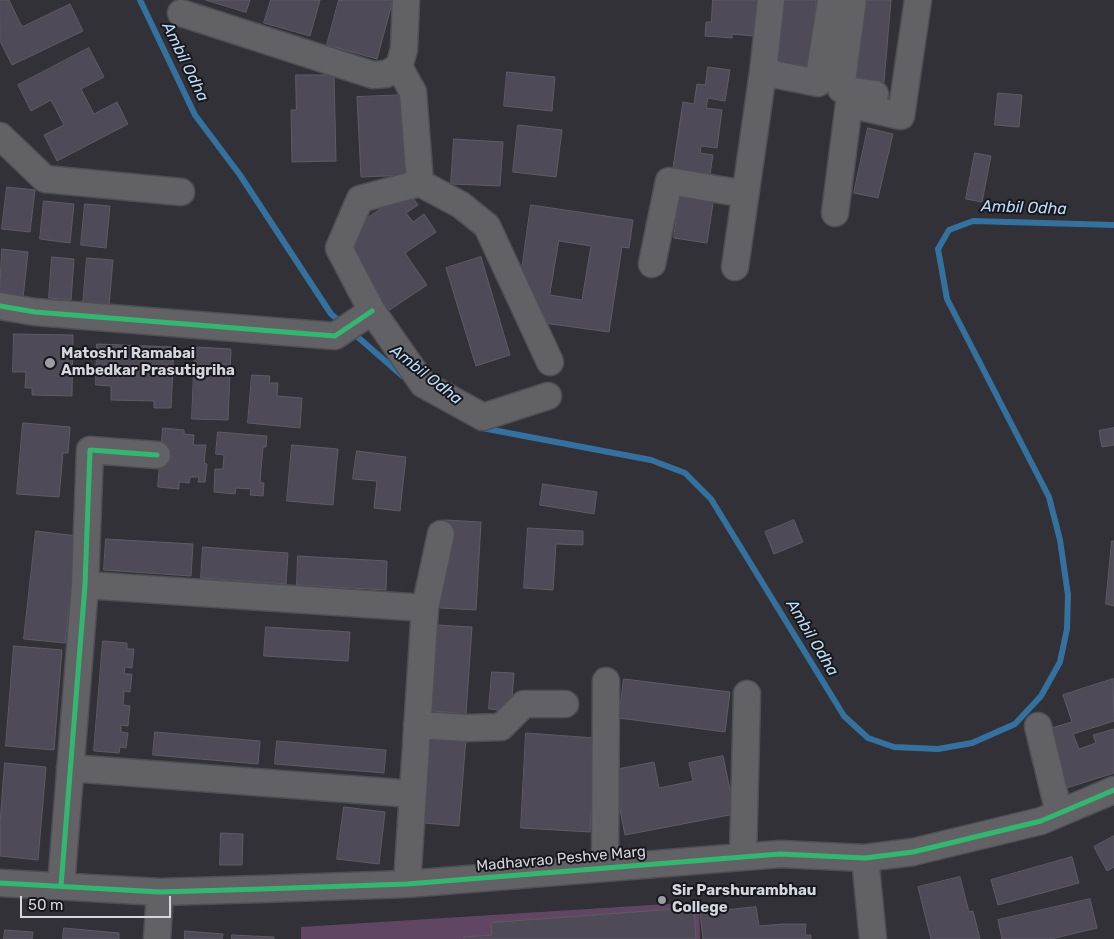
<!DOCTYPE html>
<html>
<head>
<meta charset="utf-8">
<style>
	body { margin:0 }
	#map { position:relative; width:1114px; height:939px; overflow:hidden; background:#313137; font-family:Rubik,sans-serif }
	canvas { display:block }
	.scale { position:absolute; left:20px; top:896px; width:151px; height:22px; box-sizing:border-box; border:2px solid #d5d6de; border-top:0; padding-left:6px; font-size:15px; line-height:18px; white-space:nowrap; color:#d5d6de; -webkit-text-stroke:4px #17171c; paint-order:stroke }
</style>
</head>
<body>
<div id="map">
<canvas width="1114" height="939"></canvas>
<div class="scale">50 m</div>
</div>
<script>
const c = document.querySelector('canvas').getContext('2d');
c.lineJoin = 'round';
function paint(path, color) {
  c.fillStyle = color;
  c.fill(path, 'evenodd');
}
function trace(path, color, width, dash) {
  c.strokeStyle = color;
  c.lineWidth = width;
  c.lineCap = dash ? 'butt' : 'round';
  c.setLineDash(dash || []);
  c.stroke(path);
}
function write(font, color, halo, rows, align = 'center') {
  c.font = font + ' Rubik,sans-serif';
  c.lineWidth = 4;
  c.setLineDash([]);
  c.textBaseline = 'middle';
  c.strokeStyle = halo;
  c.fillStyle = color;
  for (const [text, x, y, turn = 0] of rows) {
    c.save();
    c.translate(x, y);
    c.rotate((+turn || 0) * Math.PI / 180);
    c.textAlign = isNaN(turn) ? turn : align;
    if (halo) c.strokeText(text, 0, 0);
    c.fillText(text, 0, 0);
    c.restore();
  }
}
paint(new Path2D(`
	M699,902L700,939H301V927Z`), '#604663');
trace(new Path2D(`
	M140,0L195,115L240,175L331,314L343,324
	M352,332L407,380
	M482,428L651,460L685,473L711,499L844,716L868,738L894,747L938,749L972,743L1015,724L1041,696L1060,662L1067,629L1068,595L1060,540L1049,497L947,299L938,249L949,230L973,221L1114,225`), '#35719e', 6);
const building = new Path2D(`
	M0,0H9L22,27L70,4L83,31L12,65L0,41Z
	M206,0H250L246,12Z
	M271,0H320L310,36L264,23Z
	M339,0H393L377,59L327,45Z
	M713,0H757L753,36L732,34V38L705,36L706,22H711Z
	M782,0H816L811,69L775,62Z
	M862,0H891L884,82L850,79Z
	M89,48L104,77L81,89L94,114L117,102L128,124L57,161L44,135L64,125L51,100L31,111L18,85Z
	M708,67L730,70L725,101L708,98L706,108L722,110L717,148L701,146L700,153L713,155L710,174L673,168L683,102L694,104L697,84L705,85Z
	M507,72L555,77L552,111L504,106Z
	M296,75H334L336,161L292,162L291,110H296Z
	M998,93L1022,95L1019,127L995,125Z
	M406,95L410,175L361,177L357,97Z
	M518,125L562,130L556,177L513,172Z
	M868,128L893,134L878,198L854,193Z
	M454,139L503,142L500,186L451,184Z
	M975,153L991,156L982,202L966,199Z
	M7,187L35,190L30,232L2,229Z
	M408,191L418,205L406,213L413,222L424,214L436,232L405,253L427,285L388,311L350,255L360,223Z
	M680,192L714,197L707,243L674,238Z
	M44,201L74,204L70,243L40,239Z
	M85,204L110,206L106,248L81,245Z
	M531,205L633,220L629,248L622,247L609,332L515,319ZM559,241L591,246L582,300L550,295Z
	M2,249L28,252L23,298L0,295Z
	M52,257L74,259L71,300L49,298Z
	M481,257L510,355L476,366L446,268Z
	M87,258L113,260L109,306L83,304Z
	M14,334L73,335L72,396L32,395V388H25L26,372H13Z
	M97,344L174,347L171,408H154V401L111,400V386L96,385Z
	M195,347L231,349L228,420L192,419Z
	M252,375L270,376L269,383H278L277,396L302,398L300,428L248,423Z
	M23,423L70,427L68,453H63L59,497L17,494Z
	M163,428L184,430V434L194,435L193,445H206L204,463L207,464L205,482H198L199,477H190L189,483L179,482V489L158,487Z
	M1114,428V445L1102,447L1099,431Z
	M218,432L267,436L266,447H263L260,482L264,483L263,496L250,495L251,489L236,488L235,494L214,492L215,469H223L224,455L216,454Z
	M292,445L338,449L333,505L287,501Z
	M357,451L406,457L400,511L374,508L377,481L353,479Z
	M543,484L597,492L594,514L540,505Z
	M445,520L481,522L476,610L440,608Z
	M794,520L803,542L774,554L765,532Z
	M528,528L583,531V545L556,544L553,590L524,588Z
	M36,531L77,536L65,643L24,639Z
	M106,539L193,544L191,576L104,570Z
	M1112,541H1114V606L1106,604Z
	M203,547L288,553L286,584L201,578Z
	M298,556L387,561L386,590L297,585Z
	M437,625L472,627L466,714L432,711Z
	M266,627L350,632L348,661L264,656Z
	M103,641L127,643V649H134L132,668L125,667L124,674H132L130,692L124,691L123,705L130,706L128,726L121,725V732L128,733L126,748L120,747L119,753L94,751Z
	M14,646L62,650L54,750L6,746Z
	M492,672L514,673L511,711L489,709Z
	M624,679L730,692L725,732L619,718Z
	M1113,679L1114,721L1073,734L1079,749L1096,743L1093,735L1114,729V773L1060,790L1048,729L1072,722L1063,695Z
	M155,732L260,741L258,764L153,755Z
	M526,733L595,738L590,832L521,828Z
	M431,735L466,738L459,826L424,823Z
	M277,741L386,750L384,773L275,764Z
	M723,756L735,814L625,835L612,770L654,762L659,788L693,781L689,763Z
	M5,763L46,767L38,860L0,856V824Z
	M344,807L385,812L379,864L337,859Z
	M221,833L243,834L242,865H220Z
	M1114,836V867L1107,871L1094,847Z
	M1072,857L1079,883L998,905L991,880Z
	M960,877L969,912L973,911L980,939H931L918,887Z
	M1090,899L1097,928L1051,939H1002L998,920Z
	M756,907L759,926L783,924H806L805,935H811V939H703L700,913Z
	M694,908L696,939H464V937L492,935L491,923Z
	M64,928L119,933V939H63Z
	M5,930L33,932L32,939H4Z
	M185,931L223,934L222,939H185Z
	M232,935L274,937V939H232Z`);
paint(building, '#4f4a58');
trace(building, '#5e5c62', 1);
const minor = new Path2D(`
	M853,0L841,89L875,94
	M181,13L373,75L386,74L399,67L404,49L406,0
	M399,67L413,92L420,183L360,199L339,248L372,311L423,384L483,417L548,396
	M763,72L818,83L831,0
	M0,136L45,179L181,192
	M420,183L461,205L487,226L550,362
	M835,213L849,104L901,116L918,0
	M652,264L669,181L745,194
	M735,267L763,72L771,0
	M0,306L35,312L335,336L372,311
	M85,585L425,608
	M417,725L467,728L501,727L524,704H565
	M1038,726L1059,813
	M70,768L413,794
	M743,857L747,694
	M865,858L873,939
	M605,868L606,681
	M0,883L160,892L262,889L407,884L780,854L865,858L913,852L1041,821L1114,790
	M407,884L425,608L441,534
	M61,886L85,585L90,450L157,455
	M157,939L160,892`);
trace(minor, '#4e4f54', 29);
trace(minor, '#626266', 26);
trace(new Path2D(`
	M0,306L35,312L335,336L372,311
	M0,883L160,892L262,889L407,884L780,854L865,858L913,852L1041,821L1114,790
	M61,886L85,585L90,450L157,455`), '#33b770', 5);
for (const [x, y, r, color] of [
	[50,363,6,"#9c9ca4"],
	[662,900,5,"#9c9ca4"]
]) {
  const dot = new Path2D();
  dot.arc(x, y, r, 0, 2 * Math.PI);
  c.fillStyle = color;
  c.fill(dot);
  trace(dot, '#17171c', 2);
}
write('bold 15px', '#d5d6de', '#17171c', [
	["Matoshri Ramabai",61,354],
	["Ambedkar Prasutigriha",61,371],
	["Sir Parshurambhau",672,891],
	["College",672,908]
], 'left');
write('15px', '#d5d6de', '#17171c', [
	["Madhavrao Peshve Marg",561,859,-5]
]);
write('italic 16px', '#bcddf9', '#17171c', [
	["Ambil Odha",185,62,64],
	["Ambil Odha",1024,208,2],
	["Ambil Odha",426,375,38],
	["Ambil Odha",812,638,59]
]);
</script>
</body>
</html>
